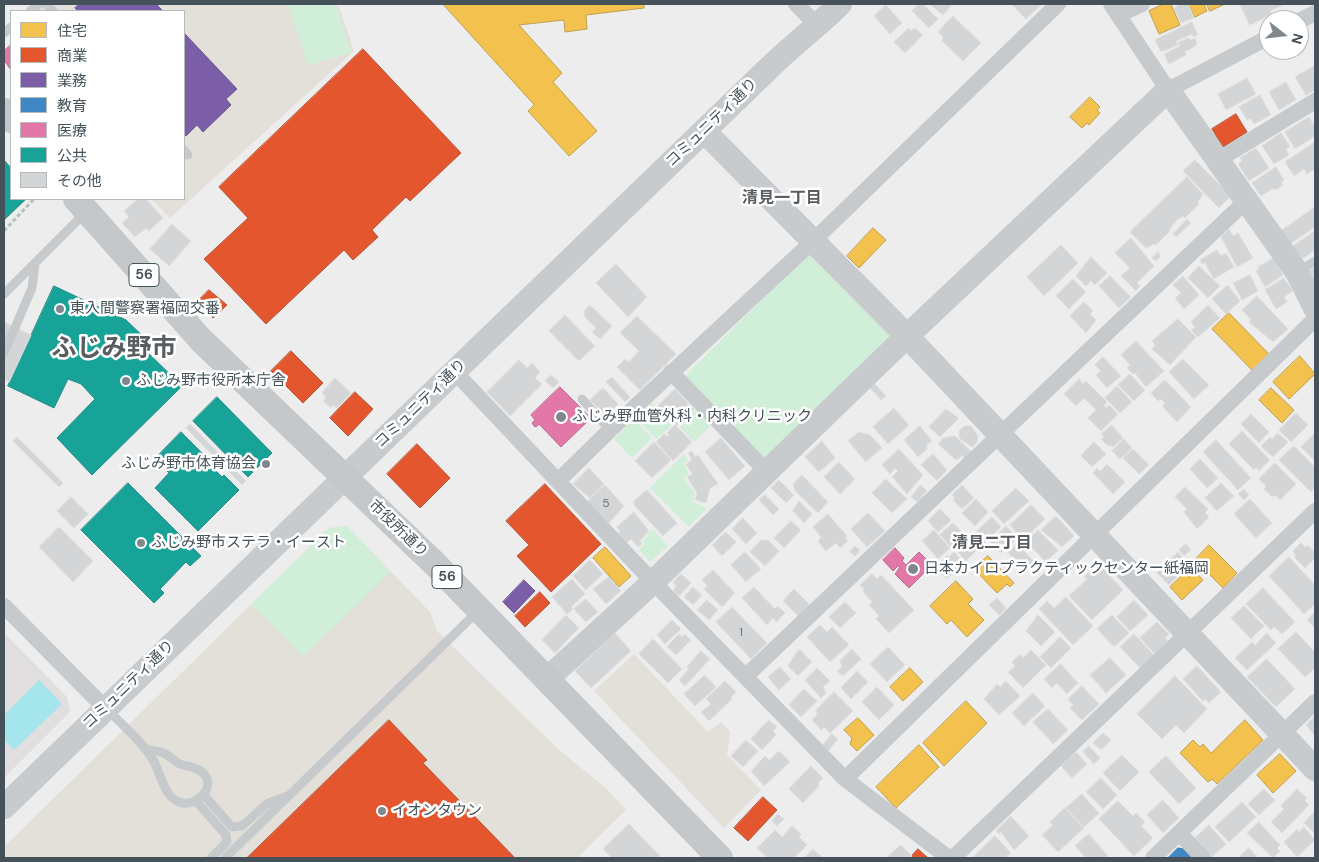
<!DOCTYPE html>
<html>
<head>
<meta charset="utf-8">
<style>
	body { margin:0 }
	#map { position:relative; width:1319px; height:862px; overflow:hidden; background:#eeeded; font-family:"DM Sans","Noto Sans JP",sans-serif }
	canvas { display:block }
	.frame { position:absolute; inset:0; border:5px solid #455259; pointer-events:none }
	.legend { position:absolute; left:10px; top:10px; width:175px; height:190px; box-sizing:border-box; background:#fff; border:1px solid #b5babd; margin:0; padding:6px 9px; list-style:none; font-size:15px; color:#455259 }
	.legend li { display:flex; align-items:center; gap:10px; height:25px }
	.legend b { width:25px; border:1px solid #b5babd }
	.north { position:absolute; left:1259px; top:10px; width:50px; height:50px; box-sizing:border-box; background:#fff; border:1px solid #b5babd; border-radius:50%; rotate:106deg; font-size:14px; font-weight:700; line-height:20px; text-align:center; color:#455259 }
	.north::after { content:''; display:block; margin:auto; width:18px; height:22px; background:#80888d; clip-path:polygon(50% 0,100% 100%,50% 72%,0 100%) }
</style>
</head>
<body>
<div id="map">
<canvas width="1319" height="862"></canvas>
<div class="frame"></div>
<ul class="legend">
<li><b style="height:14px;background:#f2c14e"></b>住宅</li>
<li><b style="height:14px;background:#e4572e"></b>商業</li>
<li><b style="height:14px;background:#7b5ea7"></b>業務</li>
<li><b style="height:14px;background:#3f88c5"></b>教育</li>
<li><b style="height:14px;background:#e377a8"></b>医療</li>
<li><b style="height:14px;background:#17a398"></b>公共</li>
<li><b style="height:14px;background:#d4d5d6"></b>その他</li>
</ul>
<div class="north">N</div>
</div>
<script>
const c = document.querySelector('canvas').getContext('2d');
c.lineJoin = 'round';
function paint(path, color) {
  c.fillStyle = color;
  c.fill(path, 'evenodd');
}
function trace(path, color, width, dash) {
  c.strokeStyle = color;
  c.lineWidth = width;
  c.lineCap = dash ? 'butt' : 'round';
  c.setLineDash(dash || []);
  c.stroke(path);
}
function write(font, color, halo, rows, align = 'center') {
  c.font = font + ' "DM Sans","Noto Sans JP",sans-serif';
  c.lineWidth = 5;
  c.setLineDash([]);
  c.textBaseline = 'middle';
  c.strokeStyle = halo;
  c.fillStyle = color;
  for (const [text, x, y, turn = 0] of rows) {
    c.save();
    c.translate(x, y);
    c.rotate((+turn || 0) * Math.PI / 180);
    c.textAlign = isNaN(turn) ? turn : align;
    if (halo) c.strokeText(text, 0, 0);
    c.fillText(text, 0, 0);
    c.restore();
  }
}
paint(new Path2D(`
	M30,4H338L354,51L170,218L151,199H184V11H36Z
	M347,526L430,612L437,631L559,750L607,789L626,810L577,858H4V847L329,528Z
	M634,654L708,732L721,722L730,731L727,755L761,790L724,828L594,691Z`), '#e3e0da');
paint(new Path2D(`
	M4,633L67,697L70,712L4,778Z`), '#e0dedf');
paint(new Path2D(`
	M288,4H336L351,52L308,65Z
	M809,253L891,336L765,460L684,377Z
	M652,403L672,425L656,439L636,417Z
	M697,409L712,424L694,442L680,427Z
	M634,419L652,438L632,458L614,439Z
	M684,454L688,460L684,463L689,474L684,478L695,493L693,502L707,508L689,527L650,488Z
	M347,526L391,572L303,657L251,604L329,528Z
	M653,529L668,546L650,562L639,550L644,545L642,542L648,536L647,535Z`), '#d1eed9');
paint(new Path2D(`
	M39,680L62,704L14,750L4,740V715Z`), '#a5e5ec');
const homes = new Path2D(`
	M443,4H644V8L586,15L587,29L565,32L564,20L519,25L562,73L553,82L597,131L569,156L528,111L534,105Z
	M1164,4H1171L1180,25L1159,34L1149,11Z
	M1189,4H1204L1207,11L1195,17Z
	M1207,4H1225L1210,11Z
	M1090,97L1100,107L1097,110L1100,113L1089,125L1087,123L1082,128L1070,117Z
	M873,228L886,240L859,268L847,256Z
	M1229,313L1269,354L1252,370L1212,329Z
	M1300,356L1315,374L1289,399L1273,382Z
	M1271,388L1294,410L1282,423L1259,400Z
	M1209,545L1237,573L1223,588L1195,560Z
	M605,547L631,576L619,587L593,558Z
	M988,556L1014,583L1010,587L1007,584L997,593L974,569Z
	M1191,567L1203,580L1182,600L1170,587Z
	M956,581L973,599L968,604L984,620L967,637L951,620L947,624L930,606Z
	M910,668L923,682L903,701L890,687Z
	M966,701L987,723L944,766L923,743Z
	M858,718L874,735L857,751L850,744L852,738L844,730Z
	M1245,720L1263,740L1217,784L1212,779L1208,782L1180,753L1193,740L1200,747L1203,744L1211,753Z
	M919,745L939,767L896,808L876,787Z
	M1280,754L1296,771L1273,793L1257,775Z`);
paint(homes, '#f2c14e');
trace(homes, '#bea051', 1);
const shops = new Path2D(`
	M363,49L461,153L410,201L406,197L372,230L378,237L353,260L344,250L266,324L204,259L248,218L219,187Z
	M1236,114L1247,132L1223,147L1212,129Z
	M209,290L227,305L213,318L197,302Z
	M291,351L323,383L303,403L271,371Z
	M355,392L373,409L348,436L330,418Z
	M417,444L450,478L420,508L387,474Z
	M545,484L601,544L551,592L517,556L529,545L506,521Z
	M540,592L550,603L525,627L515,616Z
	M389,720L427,760L423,763L515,858H247Z
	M763,797L777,810L748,841L734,828Z
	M918,849L928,858H910Z`);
paint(shops, '#e4572e');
trace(shops, '#b4563b', 1);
const offices = new Path2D(`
	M80,4H156L163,11H78L75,8Z
	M184,33L237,89L226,99L231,105L203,132L197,125L186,136L184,133Z
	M524,580L535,591L514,613L503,602Z`);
paint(offices, '#7b5ea7');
trace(offices, '#6b5a90', 1);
const schools = new Path2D(`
	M1178,848L1184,849L1193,858H1168Z`);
paint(schools, '#3f88c5');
trace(schools, '#4178a5', 1);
const health = new Path2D(`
	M11,45V70L4,60V51Z
	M560,387L591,418L561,447L539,424L536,427L534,426L532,423L535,420L531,415Z
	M895,548L904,558L902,561L906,565L919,552L932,565L909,588L895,574L900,567L898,566L893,571L883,560Z`);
paint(health, '#e377a8');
trace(health, '#b46c90', 1);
const public = new Path2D(`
	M4,160L11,168V199H26L4,220Z
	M54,286L126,320L147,340L141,346L182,386L92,475L57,438L95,399L81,384L68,379L54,408L8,386Z
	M217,397L272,453L248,477L193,421Z
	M181,432L212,463L210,465L222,477L224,475L239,490L198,531L155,488L169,473L155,459Z
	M128,483L201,556L190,566L186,562L160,589L164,593L154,603L81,530Z`);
paint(public, '#17a398');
trace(public, '#258b85', 1);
const building = new Path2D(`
	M919,4H923L938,19L929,28L912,11Z
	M930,4H949L951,6L943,15Z
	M1012,4H1042L1026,19Z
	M1177,4H1188L1194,18L1181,23L1174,8L1178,6Z
	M1240,4H1285L1270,11L1272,14L1250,25Z
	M886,5L902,23L890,34L874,16Z
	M953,16L981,43L963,61L942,41L943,37L938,32Z
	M1192,22L1198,35L1193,37L1192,34L1176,41L1178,45L1161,52L1155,40Z
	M909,28L911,31L915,28L923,35L905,53L894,42Z
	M1188,38L1190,40L1195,38L1197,43L1195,46L1185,52L1186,55L1169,64L1164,54L1180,46L1178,43Z
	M1314,66L1315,90L1306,95L1295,77Z
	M1247,78L1256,94L1226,110L1218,94Z
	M1286,82L1296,100L1279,110L1269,92Z
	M1260,95L1271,115L1254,124L1250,118L1247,120L1239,107Z
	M1309,117L1315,127V136L1295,149L1285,132Z
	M1281,133L1290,146L1286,149L1289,155L1274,164L1262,146Z
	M1315,142V169L1307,174L1304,169L1294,176L1285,162Z
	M1256,148L1269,168L1249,181L1238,164L1242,161L1240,158Z
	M1195,160L1231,196L1219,208L1183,171Z
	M1276,167L1284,180L1281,182L1283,185L1276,190L1274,188L1261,196L1252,183Z
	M1187,177L1203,194L1198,202L1199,204L1185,218L1183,216L1177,220L1169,230L1170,231L1156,245L1154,244L1146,248L1130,232Z
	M138,199H146L163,218L149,231L146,228L135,237L122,223L129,217L124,211Z
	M1315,207V227L1290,244L1281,231Z
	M1187,219L1191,223L1176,237L1173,234Z
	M172,224L191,241L169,266L150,249Z
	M1229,229L1233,236L1238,233L1253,258L1237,267L1221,237Z
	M1315,231V250L1302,259L1293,246Z
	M1131,238L1154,266L1137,283L1140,286L1136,291L1121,276L1130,268L1115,253Z
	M1061,245L1078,263L1044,296L1027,277Z
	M1217,250L1221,256L1226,253L1234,267L1214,279L1205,263L1202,264L1200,260Z
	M1158,252L1161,256L1156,261L1152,258Z
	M1091,257L1107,273L1095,285L1091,281L1086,286L1076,276Z
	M1274,258L1283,275L1265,287L1256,271L1259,269L1258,267Z
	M616,264L647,297L628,317L596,283Z
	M1199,266L1220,286L1208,298L1188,278Z
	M1315,267V280L1309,271Z
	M1250,275L1258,291L1242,300L1233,283Z
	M1110,276L1131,297L1119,308L1099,286Z
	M1183,276L1199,295L1184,309L1175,298L1181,293L1173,285Z
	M1284,278L1293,291L1284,297L1287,302L1276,309L1265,290Z
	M1073,279L1086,292L1069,309L1056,296Z
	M1228,285L1240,301L1226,314L1212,299Z
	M1257,296L1288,329L1273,342L1249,322L1251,320L1242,310Z
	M1084,302L1093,311L1090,314L1096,320L1086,333L1070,316Z
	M590,305L612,326L600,339L592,332L596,328L585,317L584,311Z
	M1208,305L1220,318L1198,337L1191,330L1195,327L1191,322Z
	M565,315L595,346L579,361L549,331Z
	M637,316L676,354L640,390L617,367L625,359L629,362L639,351L620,333Z
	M1178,319L1196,337L1170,365L1152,349L1155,345L1152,341Z
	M4,322L31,335L9,382L4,379Z
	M1136,341L1164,371L1146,387L1135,373L1133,374L1127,368L1130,365L1121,355Z
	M1103,357L1121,376L1107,388L1096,375L1101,371L1095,365Z
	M1183,359L1209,385L1194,399L1169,372Z
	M519,360L527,368L532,363L540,372L535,378L542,384L510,416L487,392Z
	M1130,374L1145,390L1134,401L1118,385Z
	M551,375L559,382L553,388L545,381Z
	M612,377L630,397L625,402L606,382Z
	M335,378L351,393L337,408L333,405L331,408L323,401L326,397L322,393Z
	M1079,379L1083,384L1086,381L1107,402L1104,406L1106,408L1109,405L1118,414L1101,431L1088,418L1096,410L1084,398L1076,406L1064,394Z
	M1165,380L1191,407L1177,422L1162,406L1165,403L1161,399L1158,401L1151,393Z
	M875,384L886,396L881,400L870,388Z
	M1117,386L1132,402L1120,413L1105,398Z
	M603,388L618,404L606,417L590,400Z
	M675,389L694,409L677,426L658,406Z
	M894,408L909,425L888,444L873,427Z
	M946,409L959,418L940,437L929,427Z
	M1296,413L1308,425L1291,442L1279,430Z
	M1251,414L1269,432L1259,443L1241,424Z
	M190,424L246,481L242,485L186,428Z
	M675,425L692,442L673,461L656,442L664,434L667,437L669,435L667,433Z
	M1112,425L1123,438L1113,447L1110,445L1108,446L1101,439L1104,437L1101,434Z
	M920,426L932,441L927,444V449L918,457L904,440Z
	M964,426H971L978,436L977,443L972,447L959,438V431Z
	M1242,431L1270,460L1259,471L1256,467L1254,470L1229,444Z
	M859,432L870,435L882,448L866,462L848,441Z
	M1278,433L1288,442L1273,457L1261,446L1270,437L1272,439Z
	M1314,434L1315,435V461L1301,447Z
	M955,436L972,452L965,459L962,456L956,460L938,444L943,438Z
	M17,437L63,483L59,487L13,441Z
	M721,438L745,466L729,480L705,452Z
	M1124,439L1132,448L1120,459L1112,451Z
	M1216,440L1251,478L1238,490L1203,452Z
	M822,441L835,458L819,472L805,457Z
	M654,442L671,460L652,478L635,461Z
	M1094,442L1106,454L1092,467L1081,456Z
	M1294,446L1315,467V487L1311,492L1279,460Z
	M899,449L923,475L907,494L892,477L898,471L895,468L890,474L882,465Z
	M1133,449L1149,465L1139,474L1123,458Z
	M692,451L695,457L698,455L718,484L710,488L706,503L695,500L697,493L687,477L692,474L686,464L692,460L688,453Z
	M933,454L947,470L937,481L921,465Z
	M1200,459L1218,478L1207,488L1190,469Z
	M839,462L855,479L840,494L824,477Z
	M1275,463L1296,484L1280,500L1275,495L1272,497L1264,489L1266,486L1259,479Z
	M1107,464L1125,482L1113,494L1093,473L1097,468L1100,471Z
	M589,468L604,484L590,498L573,484Z
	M802,475L828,502L818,513L795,491L793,484Z
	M886,479L907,499L892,513L872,493Z
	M779,480L794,495L786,503L771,488Z
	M1221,483L1234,496L1217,511L1205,498Z
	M605,485L624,506L609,523H606L587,502Z
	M921,485L927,491L917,502L911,497Z
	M962,485L974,498L962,509L953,500L955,498L952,495Z
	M1185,487L1208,509L1205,513L1209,517L1197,529L1184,512L1187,509L1175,497Z
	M1016,488L1029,501L1004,524L992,511Z
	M1244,489L1249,495L1244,500L1238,494Z
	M647,490L677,523L663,536L634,505V501Z
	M765,495L779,509L773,515L759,500Z
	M71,497L88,514L74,528L57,511Z
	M976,499L988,512L975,526L962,513Z
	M1250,499L1272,523L1256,538L1234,514Z
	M799,501L812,514L804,523L793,511Z
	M1031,505L1045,519L1023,540L1010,525Z
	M940,509L951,520L938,532L928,521Z
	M634,512L649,531L640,541L642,544L638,547L631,539L627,543L618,533L620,531L617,527Z
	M868,513L885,531L867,547L851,529Z
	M828,514L847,536L845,538L848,541L840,548L836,543L826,551L818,542L821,537L813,527Z
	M1056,516L1074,536L1062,547L1041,530Z
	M992,517L1001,527L985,543L975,533Z
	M743,518L757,533L746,544L732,529Z
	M791,521L801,530L784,548L774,538Z
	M953,523L965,535L951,547L940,535Z
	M1006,526L1017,538L1001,553L990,542Z
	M59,527L93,561L73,582L39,547Z
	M934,530L950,548L938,559L922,541Z
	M1038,530L1058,550L1046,562L1026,542Z
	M726,532L736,542L722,556L712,545Z
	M975,536L983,544L966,561L958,552Z
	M761,540H768L779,551L765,566L750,552Z
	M1301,543L1305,547L1308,545L1315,553V558L1305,568L1294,557L1296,556L1293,551Z
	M1017,544L1035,562L1027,570L1008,553Z
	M1186,544L1191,550L1184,556L1179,550Z
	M855,546L860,550L855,556L850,552Z
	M745,552L761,569L746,582L731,565Z
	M954,552L964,563L947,579L936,568L947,555L949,557Z
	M1178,552L1189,564L1169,585L1157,573Z
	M1289,557L1315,585V604L1304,614L1269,576Z
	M590,560L603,574L586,590L573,576Z
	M1100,565L1123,590L1092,620L1069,596L1087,579L1084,577L1093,568L1095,571Z
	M713,570L735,593L722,607L704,589L707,585L702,580Z
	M681,574L691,583L679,596L673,591L676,586L673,582Z
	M872,574L877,579L881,575L914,610L889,633L876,619L879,616L869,605L872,602L863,592L864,589L860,585Z
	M609,577L621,591L606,604L593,589Z
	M572,579L585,594L571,607L573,609L567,614L552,597Z
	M693,587L702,595L693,605L684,597Z
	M754,587L775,609L778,606L785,613L776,622L773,618L767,625L742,598Z
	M1263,588L1295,622L1282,634L1274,627L1271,630L1246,604Z
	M794,589L810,605L799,617L783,601Z
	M1066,597L1093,626L1073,645L1039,609L1047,601L1054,608Z
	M997,598L1006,608L999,615L989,605Z
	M586,599L598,612L586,622L574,609Z
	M707,600L718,610L709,620L697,610Z
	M1134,600L1148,615L1130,631L1117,617Z
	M845,602L856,613L840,628L829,617Z
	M1244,606L1264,626L1251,639L1231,618Z
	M732,607L767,643L751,659L716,622Z
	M1315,612V628L1307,620Z
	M566,615L579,628L555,653L542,640Z
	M1038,615L1055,632L1041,646L1026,631Z
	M1112,615L1129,633L1114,647L1097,629Z
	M672,620L681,629L665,644L657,635Z
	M1157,622L1169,634L1165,638L1168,642L1155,654L1140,638Z
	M820,625L827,632L832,627L849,645L830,662L807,637Z
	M1296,632L1315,652V668L1305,677L1278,649Z
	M615,633L631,651L591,688L575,671Z
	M1267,633L1276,643L1247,670L1235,658L1252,642L1255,645Z
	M679,634L682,637L685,634L691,640L676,655L667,647Z
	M1134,634L1154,655L1141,669L1120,647Z
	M1060,637L1071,648L1051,668L1040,657Z
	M653,639L682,669L668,683L639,654Z
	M888,647L905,665L887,682L870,664Z
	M799,649L812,662L798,676L788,666Z
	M852,649L861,659L843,676L837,671L842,667L840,661Z
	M1031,650L1046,665L1023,688L1008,672L1015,666L1012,662L1020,654L1023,658Z
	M701,651L710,659L685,686L679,680L689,669L687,667Z
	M1110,658L1126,675L1106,693L1090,675Z
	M1267,659L1295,689L1276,707L1247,677Z
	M1061,664L1078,683L1067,694L1057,683L1052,688L1044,679Z
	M1197,666L1221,692L1209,703L1205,699L1203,701L1183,679Z
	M780,667L791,679L779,690L768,677Z
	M817,668L830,681L823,687L826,693L821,698L805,680Z
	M857,671L868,682L851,699L841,688Z
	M705,675L716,687L695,706L684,694Z
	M1175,676L1207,709L1184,733L1176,725L1162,739L1137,714Z
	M725,681L736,692L731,697L732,699L709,721L701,712L711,704L706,699Z
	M1006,681L1020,696L999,715L984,699L997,684L1000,687Z
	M1082,686L1099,704L1082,720L1070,708L1073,705L1068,699Z
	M877,687L894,705L879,720L862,702Z
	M804,689L817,701L801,717L789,705Z
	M834,692L853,711L830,733L824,727L821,730L812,720L817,715L816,710Z
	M1033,693L1045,706L1024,726L1012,713Z
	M1048,709L1068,730L1053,744L1033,722Z
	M1315,716V736L1306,725Z
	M769,720L777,727L773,731L776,735L762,750L751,739Z
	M1103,733L1111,740L1101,750L1093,743Z
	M832,734L838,739L828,751L822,746Z
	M746,740L758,751L743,767L731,756Z
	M1089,746L1100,758L1094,764L1083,752Z
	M779,751L790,762L764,786L751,771L765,756L769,760Z
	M1076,752L1087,764L1072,778L1061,766Z
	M1122,755L1139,772L1120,791L1103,773Z
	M1166,756L1196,788L1179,804L1149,772Z
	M811,766L823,778L818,783L819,786L803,803L789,789Z
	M1101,778L1117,795L1103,809L1086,792Z
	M1264,789L1275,800L1259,815L1248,804Z
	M1297,789L1307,798L1305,800L1309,805L1282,833L1271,822L1284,809L1281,806Z
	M1082,794L1099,813L1084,827L1066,808Z
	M1163,800L1179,818L1163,833L1147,815Z
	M1118,801L1133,816L1136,813L1145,822L1141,826L1153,838L1134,856L1099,819Z
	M1242,802L1256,817L1229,842L1215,827Z
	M1065,808L1084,828L1058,852L1042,835L1053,825L1050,822Z
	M1315,811V831L1314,833L1304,823Z
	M778,814L784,819L777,826L772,821Z
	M1011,816L1029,836L1014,850L1001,832L999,834L996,831Z
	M1259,822L1280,845L1277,848L1280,851L1273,858L1247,833Z
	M629,824L660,856L658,858H612L603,849Z
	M1209,825L1226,844L1212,857L1195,838Z
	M792,826L801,834L799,837L807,845L794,858H768L757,848L775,830L782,837Z
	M1304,827L1315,840L1297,857L1284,842L1297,829L1299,832Z
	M1089,834L1108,856L1106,858H1091L1089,856L1086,858L1075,846Z
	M995,836L1011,853L1005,858H972Z
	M901,845L912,856L909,858H886Z
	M1249,848L1258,858H1238Z
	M813,849L823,858H804Z`);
paint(building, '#d4d5d6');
trace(building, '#dfdfe0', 1);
trace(new Path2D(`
	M4,231L34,199`), '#b5c1bc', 3, [4, 2.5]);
trace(new Path2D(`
	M46,4L53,11
	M30,11L39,4
	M4,33L11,27
	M184,150L188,155
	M1299,271L1315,261
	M4,294L85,213
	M4,353L32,288L35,264
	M582,399L610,430
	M107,709C122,725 142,741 153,760C162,775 163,798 182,803C197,806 216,787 204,774C198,767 188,767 180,764C174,761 170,756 164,753C158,751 151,750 145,749
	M203,794L232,827L242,826L268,803L288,796
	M196,801L226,835L227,842L211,858
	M225,858L477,612`), '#c7cacc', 9);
trace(new Path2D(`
	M796,4L818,26
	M1111,4L1168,90L1269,37
	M1118,15L1142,4
	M1299,21L1315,13
	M1218,160L1315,101
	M454,371L653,582L845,779L949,858
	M671,372L766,471
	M559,480L610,430L813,241L1058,4
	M4,606L105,708
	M746,676L1246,201
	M845,779L1315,319
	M1179,833L1203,858
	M953,858L1315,511
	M1153,858L1315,702`), '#c7cacc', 16);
trace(new Path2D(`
	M705,132L907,336L1315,769
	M547,679L653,582L907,336L1168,90L1297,272L1315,308
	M4,807C257,560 513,316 767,70C790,47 817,27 840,4`), '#c7cbce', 24);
trace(new Path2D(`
	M4,111L11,120
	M76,199L201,340L435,564L720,858`), '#c4c8ca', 26);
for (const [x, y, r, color] of [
	[60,309,5,"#80888d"],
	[126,381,5,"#80888d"],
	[561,417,6,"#80888d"],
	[266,464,5,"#80888d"],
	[141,543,5,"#80888d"],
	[913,569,6,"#80888d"],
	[382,811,5,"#80888d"]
]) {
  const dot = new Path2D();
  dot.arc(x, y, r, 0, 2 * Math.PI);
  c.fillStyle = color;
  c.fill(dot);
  trace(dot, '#fff', 2);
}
write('12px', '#6a747a', null, [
	["5",606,504],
	["1",741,633]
]);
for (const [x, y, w] of [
	[144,275,30],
	[447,577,30]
]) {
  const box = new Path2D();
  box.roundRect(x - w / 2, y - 11.5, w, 23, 4);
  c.fillStyle = '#fff';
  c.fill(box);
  trace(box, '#455259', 1);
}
write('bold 14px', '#455259', null, [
	["56",144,275],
	["56",447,577]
]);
write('15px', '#455259', '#fff', [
	["コミュニティ通り",712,123,-44],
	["コミュニティ通り",421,404,-44],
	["市役所通り",398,529,44],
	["コミュニティ通り",129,685,-44]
]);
write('15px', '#455259', '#fff', [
	["東入間警察署福岡交番",70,309],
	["ふじみ野市役所本庁舎",136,381],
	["ふじみ野血管外科・内科クリニック",572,417],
	["ふじみ野市体育協会",256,464,"right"],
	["ふじみ野市ステラ・イースト",151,543],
	["日本カイロプラクティックセンター紙福岡",924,569],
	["イオンタウン",392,811]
], 'left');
write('bold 16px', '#595d61', '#fff', [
	["清見一丁目",782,199],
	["清見二丁目",992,544]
]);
write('bold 25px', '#595d61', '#fff', [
	["ふじみ野市",114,349]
]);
</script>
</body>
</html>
